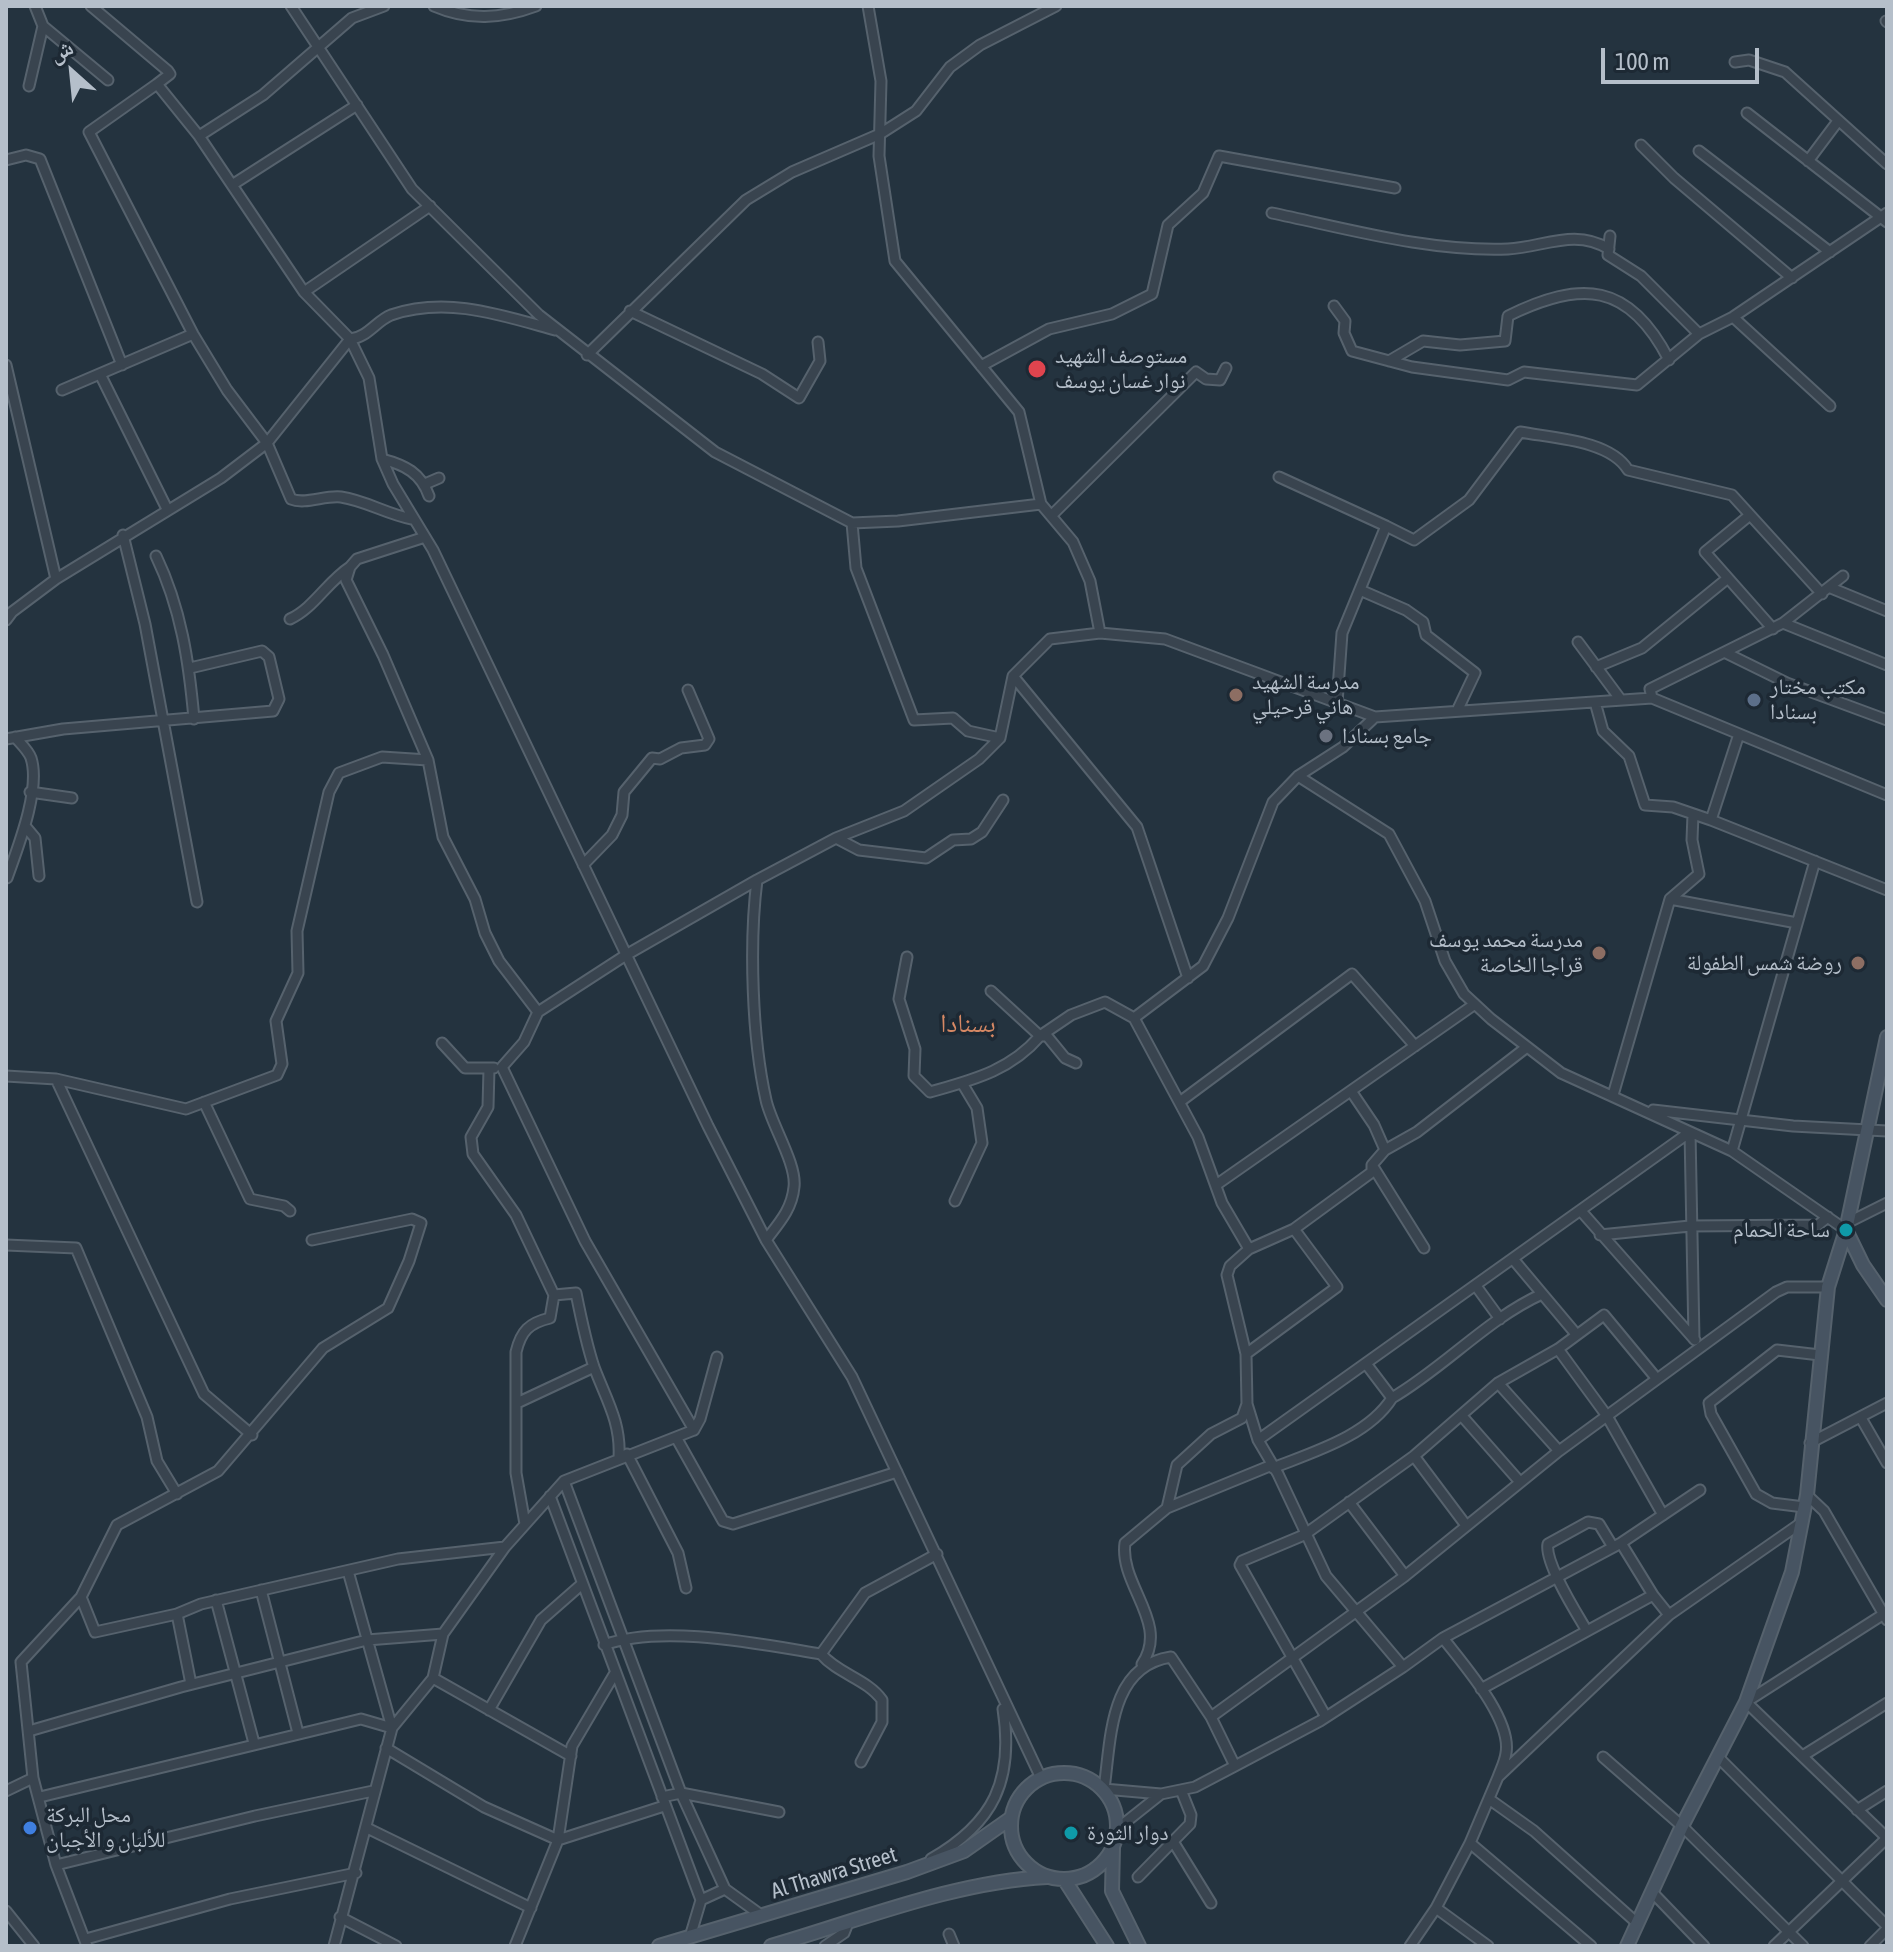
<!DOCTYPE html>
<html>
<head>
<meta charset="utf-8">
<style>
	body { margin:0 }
	#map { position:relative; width:1893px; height:1952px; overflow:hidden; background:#24333f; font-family:"Asap Condensed","Noto Naskh Arabic",sans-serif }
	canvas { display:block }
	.frame { position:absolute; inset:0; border:8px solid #b5bfca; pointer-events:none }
	.north { position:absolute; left:32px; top:32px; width:80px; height:80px; -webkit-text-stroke:6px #1d2934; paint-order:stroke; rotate:333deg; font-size:22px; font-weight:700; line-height:32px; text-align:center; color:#b5bfca }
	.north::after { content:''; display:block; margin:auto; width:28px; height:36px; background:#b5bfca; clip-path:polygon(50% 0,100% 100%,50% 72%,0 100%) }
	.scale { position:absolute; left:1601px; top:48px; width:158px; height:36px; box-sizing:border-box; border:4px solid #b5bfca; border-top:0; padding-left:10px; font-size:24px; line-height:28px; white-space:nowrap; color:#b5bfca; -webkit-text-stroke:6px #1d2934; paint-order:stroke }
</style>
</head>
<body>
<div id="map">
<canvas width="1893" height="1952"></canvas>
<div class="frame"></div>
<div class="north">ش</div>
<div class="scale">100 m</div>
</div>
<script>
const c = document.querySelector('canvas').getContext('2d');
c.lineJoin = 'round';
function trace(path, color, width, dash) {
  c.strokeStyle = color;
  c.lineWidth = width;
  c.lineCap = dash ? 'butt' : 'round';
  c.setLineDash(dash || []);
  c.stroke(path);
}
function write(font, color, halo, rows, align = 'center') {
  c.font = font + ' "Asap Condensed","Noto Naskh Arabic",sans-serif';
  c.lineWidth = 7;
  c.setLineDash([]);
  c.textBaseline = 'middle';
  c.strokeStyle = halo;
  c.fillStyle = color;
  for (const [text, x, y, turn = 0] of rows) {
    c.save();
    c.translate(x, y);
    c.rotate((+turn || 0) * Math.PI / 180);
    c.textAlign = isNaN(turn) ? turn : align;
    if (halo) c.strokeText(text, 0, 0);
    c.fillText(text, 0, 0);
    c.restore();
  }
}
const street = new Path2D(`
	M35,6L43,26L108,80
	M91,6L168,71L170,74L157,84L199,136L304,292L350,339L369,378L382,459L393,484L433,550L708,1126L766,1240L852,1377L1041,1778
	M291,6L412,189L539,315L715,452L852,523L898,521L1041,504
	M434,6C469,21 501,19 536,6
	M868,6L881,81L879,156L895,261L1019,412L1041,504L1073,542L1090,581L1100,633
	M1886,21L1887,22
	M1735,62L1749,60L1785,72L1887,164
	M157,84L89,132L193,334L227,390L267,443L291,499C305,505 325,495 341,497C367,501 386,514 412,519
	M29,86L43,26
	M1747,113L1887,222
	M199,136L263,95L352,18L384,6
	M1641,145L1674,178L1792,278
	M1699,151L1830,252
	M6,160L26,155L40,159L122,365
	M1808,161L1838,121
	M232,185L357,105
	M1272,213C1349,229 1429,252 1508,249C1544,247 1575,228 1609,249
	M1610,236L1608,255L1641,276L1699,334
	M304,292L430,206
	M1334,306L1345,321L1344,333L1352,351L1412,367L1508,380L1524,372L1637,385L1699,334L1733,317L1887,213
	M630,311L762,374L799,398L820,361L818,342
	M1733,317L1830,406
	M587,355L746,200L792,172L880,134L916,111L950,67L980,45L1056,6
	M1389,361L1423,341L1460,345L1505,341L1508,316C1581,280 1629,282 1669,360
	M6,365L56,579
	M981,366L1049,329L1112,314L1152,294L1168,225L1203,193L1219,156L1395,188
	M100,374L167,509
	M62,390L193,334
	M382,459C405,465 421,473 429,496
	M1279,477L1386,526L1342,633L1337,703
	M425,484L439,478
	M1750,515L1705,552L1773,629
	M1051,516L1196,372L1206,379L1220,380L1226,368
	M852,523L856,568L914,720L953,718L968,731L1000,738L1013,676L1050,639L1100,633L1165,639L1375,717L1652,698L1887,795
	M1386,526L1414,540L1469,500L1520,432C1552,438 1610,440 1628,470L1732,495L1822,594
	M123,535L145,624L197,902
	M425,537L357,559L350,567L346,580L383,655L428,760L443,837L475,899L485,933L499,961L538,1012
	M156,556C181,608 189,662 194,719
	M1831,588L1887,611
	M1360,590L1406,610L1423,622L1426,635L1475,673L1457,711
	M290,619C314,608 327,582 350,567
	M6,620L12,612L56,579L221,478L267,443L350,339C367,338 376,321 391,315C447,296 501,315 555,330
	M1783,623L1887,665
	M1578,642L1621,700
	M1726,653L1787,683L1887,720
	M1596,667L1642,648L1728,578
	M1013,676L1137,827L1188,978
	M1652,698L1650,689L1783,623L1843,576
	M1595,702L1603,731L1629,756L1645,805L1673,807L1711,820
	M1739,734L1711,820L1887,890
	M6,739L63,729L273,711L279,699L269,657L262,651L190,668
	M1298,776L1389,834L1425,901L1445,961L1464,994L1491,1019L1561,1073L1732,1151L1846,1230
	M30,792L72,798
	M25,826L35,838L39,876
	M836,838L859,850L926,858L953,840L971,839L982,832L1003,800
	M583,865L612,835L622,815L624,792L652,758L660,759L681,748L705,745L709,739L688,690
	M7,878C18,847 41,789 31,758C28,750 20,743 15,737
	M1670,899L1699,874L1692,840L1693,814
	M907,957L899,999L915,1049L914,1076L930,1092C972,1080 1010,1071 1040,1036H1047L1065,1058L1076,1063
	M991,991L1040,1036L1071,1015L1105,1002L1134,1018L1198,1137L1222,1203L1249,1249L1230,1266L1227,1275L1246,1354L1247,1404L1258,1440L1278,1474L1326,1576L1403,1667L1443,1638C1463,1664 1512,1719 1506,1753C1505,1761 1501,1769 1498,1777
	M1134,1018L1203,966L1228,918L1273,802L1298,776L1343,747L1375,717
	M442,1043L465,1068H494
	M489,1069L488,1107L471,1137L473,1154L516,1215L554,1295L550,1318C529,1323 521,1331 516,1352V1473L525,1524
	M6,1076L56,1079L186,1109L277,1075L282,1064L276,1021L298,973L297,931L329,792L339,773L382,757L428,760
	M56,1079L204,1394L252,1435
	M1351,1091L1374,1125L1385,1150
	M1613,1095L1670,899L1797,923
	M1181,1101L1352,974L1415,1046
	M204,1102L250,1199L284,1206L290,1211
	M1653,1110L1793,1126L1887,1131
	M1690,1132L1694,1339
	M1732,1151L1815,861
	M1372,1165L1424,1248
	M1216,1185L1475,1004
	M955,1201L982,1143L977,1108L962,1083
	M1581,1211L1695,1340
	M1847,1223L1887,1203
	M1600,1235L1690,1226L1818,1225L1828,1217
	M766,1240C779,1223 792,1209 794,1187C797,1164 771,1124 766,1100C752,1038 749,943 757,880L836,838L904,811L979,759L1000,738
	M6,1245L76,1248L147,1417L157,1461L177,1494
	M1249,1249L1294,1229L1372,1172V1165L1385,1150L1417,1132L1527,1047
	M1513,1259L1576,1334
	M1476,1286L1500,1319
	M554,1295L576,1293C581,1318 586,1343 594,1367C606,1399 621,1422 619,1457
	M1558,1349L1607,1416L1663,1515
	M1246,1354L1337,1287L1294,1229
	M1498,1383L1559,1451
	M1392,1398C1445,1367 1487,1319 1542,1294
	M517,1403L594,1367
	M1462,1416L1520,1482
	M1861,1418L1887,1463
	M694,1430L585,1241L502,1067L524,1042L538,1012L626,955L757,880
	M677,1439L723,1521L733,1524L897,1472
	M1258,1440L1690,1132
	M1810,1443L1887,1403
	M627,1454L678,1553L686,1588
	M1414,1456L1465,1524
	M1273,1468C1313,1452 1368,1436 1392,1398L1367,1365
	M564,1481L681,1793L725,1889L761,1915
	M1807,1495L1824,1511L1887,1620
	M550,1496L701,1900L690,1937
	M1349,1502L1405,1576
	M1804,1507L1772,1503L1756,1494L1711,1414L1709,1403L1777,1350L1820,1355
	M1167,1508L1272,1465
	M1621,1543L1653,1595
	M348,1571L392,1728
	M261,1590L298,1733
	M81,1597L95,1632L177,1614L201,1604L398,1559L505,1547
	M216,1600L254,1743
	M1887,1612L1746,1702L1887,1838
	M177,1614L191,1684
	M1587,1631C1577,1614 1544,1562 1548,1544L1588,1522L1599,1524L1613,1547
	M1443,1638L1621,1543L1700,1490
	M604,1645C663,1624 759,1644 821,1654L865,1593L937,1554
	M821,1654C838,1674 867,1679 882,1700V1722L861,1762
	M1142,1664C1170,1623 1119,1585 1125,1543L1167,1508L1177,1465L1211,1434L1242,1418L1247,1404
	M433,1678L571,1756
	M1481,1689L1653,1595L1669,1615
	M489,1710L541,1620L582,1584
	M1211,1717L1405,1576L1559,1451L1776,1292L1787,1287H1828
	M1326,1717L1240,1565L1242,1561L1304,1535L1414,1456L1498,1383L1558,1349L1604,1315L1657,1379
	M29,1731L181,1687L367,1640L443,1634
	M386,1748L484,1807L558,1840L664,1806
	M1804,1755L1887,1703
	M1603,1757L1682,1826L1803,1946
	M1718,1757L1887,1926
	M6,1791L33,1778
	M1161,1794L1104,1789C1111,1739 1109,1666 1171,1657L1211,1717L1235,1766
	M40,1797L361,1719L392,1728
	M662,1797L681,1793L779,1812
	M1489,1799L1534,1831L1637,1923
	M1857,1810L1887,1791
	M367,1828L531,1908
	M1117,1829L1161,1794L1195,1787L1235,1766L1320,1721L1403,1667
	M1174,1843L1211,1903
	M1470,1843L1591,1946
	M931,1859C994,1823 1014,1780 1003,1709
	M56,1865L255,1816L373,1791
	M1138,1877L1190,1824L1191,1815L1181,1790
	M1653,1893L1704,1946
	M701,1900L725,1889
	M1436,1908L1488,1946
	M6,1911L34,1946
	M340,1917L396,1946
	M949,1934L954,1946
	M86,1939L230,1899L356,1873
	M87,1946L56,1865L33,1778L21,1662L81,1597L117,1525L218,1471L323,1348L388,1308L409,1261L421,1223L412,1219L312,1240
	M334,1946L392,1728L433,1678L443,1634L505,1547L564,1481L694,1430L700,1419L717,1357
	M515,1946L558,1840L572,1746L615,1673
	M825,1946L844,1933L848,1923
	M1410,1946L1436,1908L1470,1843L1498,1777L1669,1615L1801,1523
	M1774,1946L1887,1838
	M1870,1946L1887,1929`);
const secondary = new Path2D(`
	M1846,1230L1863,1265L1887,1300
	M1011 1826a53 53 0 1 1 106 0a53 53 0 1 1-106 0Z
	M1113,1848L1112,1891L1139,1946
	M1064,1879L1107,1946
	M659,1946L907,1872L964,1851L1011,1818
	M771,1946C861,1920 953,1882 1047,1877
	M1627,1946L1682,1826L1746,1702L1792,1572L1807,1495L1828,1287L1846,1230L1887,1037`);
trace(street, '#56626d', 13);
trace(secondary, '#56626d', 16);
trace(street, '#39444f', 9);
trace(secondary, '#475462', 12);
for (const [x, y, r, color] of [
	[1037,369,10,"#e0444e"],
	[1236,695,8,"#8d6e63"],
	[1754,700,8,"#5c6f8a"],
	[1326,736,8,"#6b7280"],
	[1599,953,8,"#8d6e63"],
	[1858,963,8,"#8d6e63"],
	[1846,1230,8,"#0f9aa8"],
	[30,1828,8,"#3f7fe0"],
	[1071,1833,8,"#0f9aa8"]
]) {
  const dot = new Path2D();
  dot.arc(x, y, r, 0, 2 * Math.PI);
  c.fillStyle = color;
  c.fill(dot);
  trace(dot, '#1d2934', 3);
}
write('22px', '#b5bfca', '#1d2934', [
	["مستوصف الشهيد",1055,356],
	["نوار غسان يوسف",1055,381],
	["مدرسة الشهيد",1252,682],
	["هاني قرحيلي",1252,707],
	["مكتب مختار",1770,687],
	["بسنادا",1770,712],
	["جامع بسنادا",1342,736],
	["مدرسة محمد يوسف",1583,940,"right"],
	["قراجا الخاصة",1583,965,"right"],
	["روضة شمس الطفولة",1842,963,"right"],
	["ساحة الحمام",1830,1230,"right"],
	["محل البركة",46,1815],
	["للألبان و الأجبان",46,1840],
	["دوار الثورة",1087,1833]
], 'left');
write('22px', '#b5bfca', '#1d2934', [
	["Al Thawra Street",834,1873,-17]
]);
write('26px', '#d68864', '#1d2934', [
	["بسنادا",968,1024]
]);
</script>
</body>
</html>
